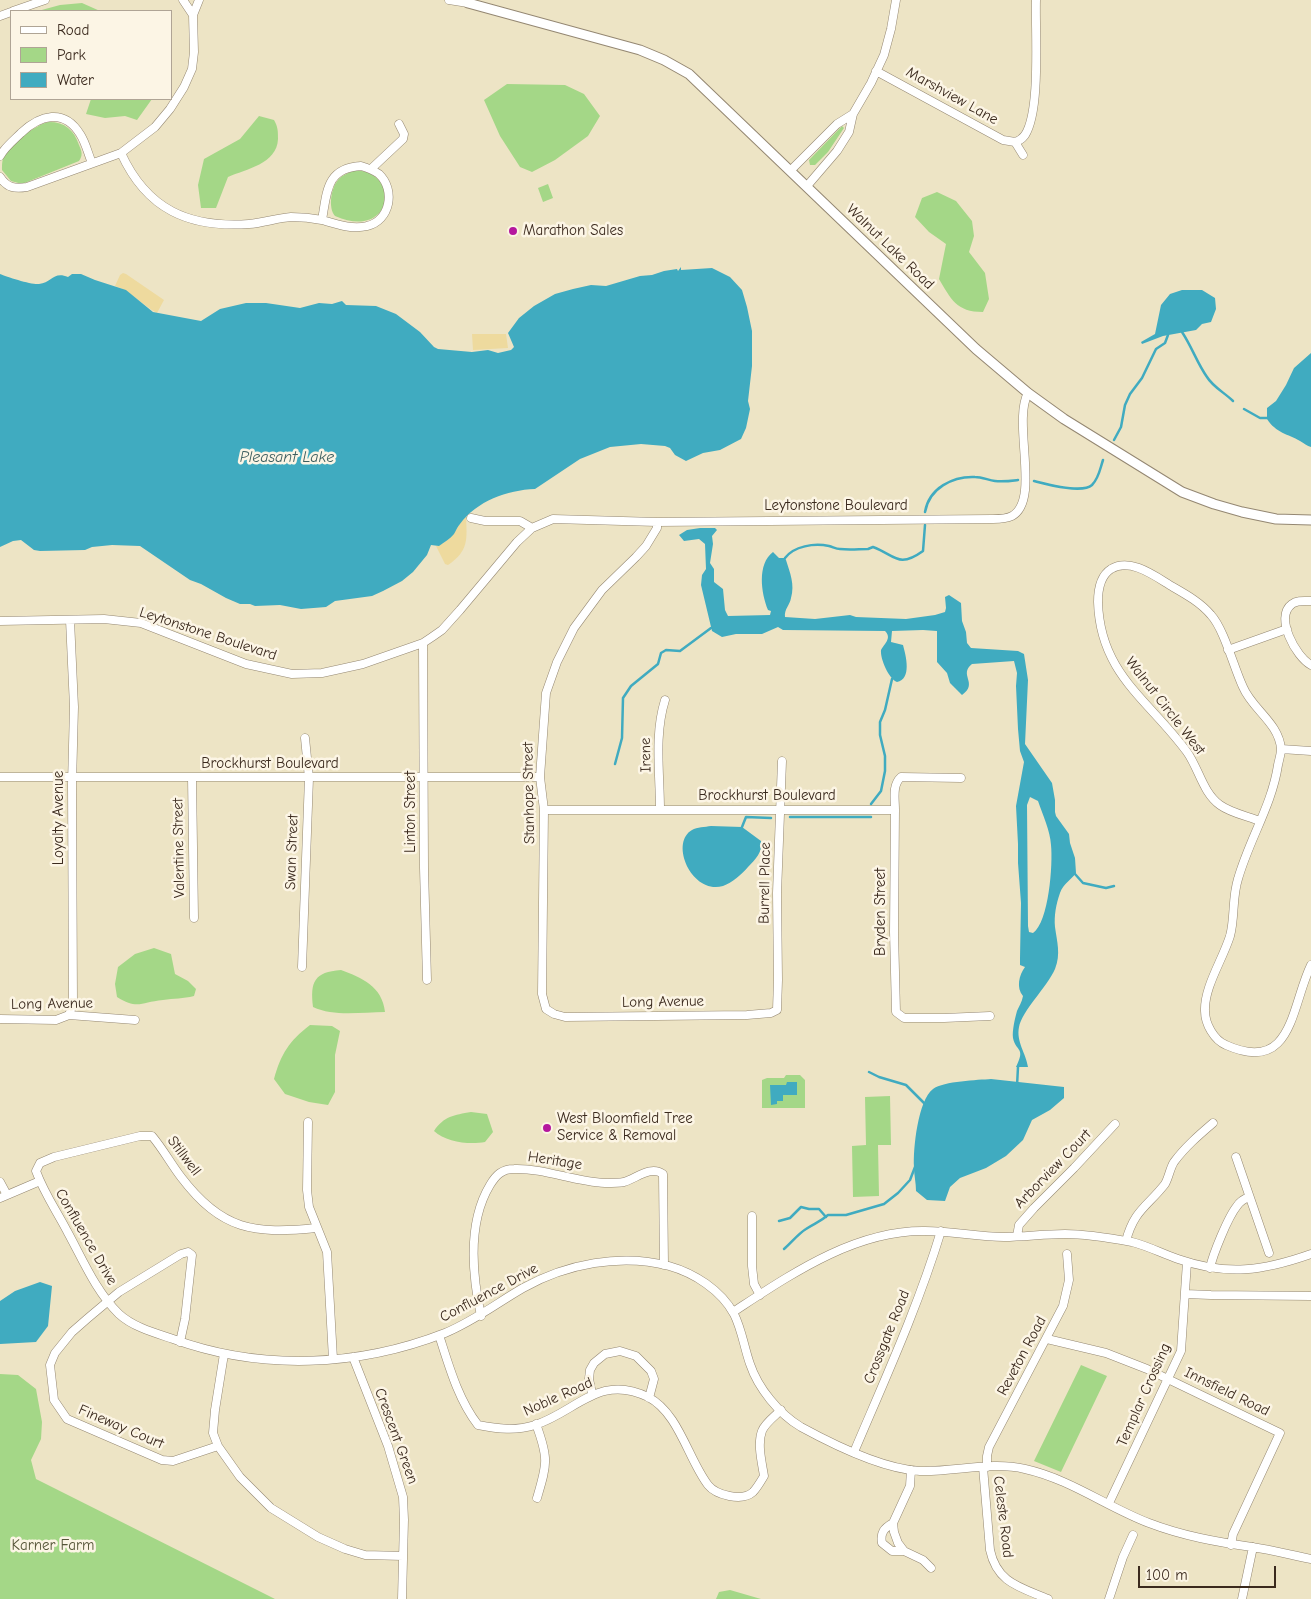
<!DOCTYPE html>
<html>
<head>
<meta charset="utf-8">
<style>
	body { margin:0 }
	#map { position:relative; width:1311px; height:1599px; overflow:hidden; background:#ede4c5; font-family:"Comic Neue",sans-serif }
	canvas { display:block }
	.legend { position:absolute; left:10px; top:10px; width:162px; height:90px; box-sizing:border-box; background:#fcf5e5; border:1px solid #afa495; margin:0; padding:6px 9px; list-style:none; font-size:15px; color:#3b2a1e }
	.legend li { display:flex; align-items:center; gap:10px; height:25px }
	.legend b { width:25px; border:1px solid #afa495 }
	.scale { position:absolute; left:1138px; top:1566px; width:138px; height:22px; box-sizing:border-box; border:2px solid #3b2a1e; border-top:0; padding-left:6px; font-size:15px; line-height:18px; white-space:nowrap; color:#3b2a1e; -webkit-text-stroke:4px #fcf5e5; paint-order:stroke }
</style>
</head>
<body>
<div id="map">
<canvas width="1311" height="1599"></canvas>
<ul class="legend">
<li><b style="height:6px;background:#fff"></b>Road</li>
<li><b style="height:14px;background:#a4d787"></b>Park</li>
<li><b style="height:14px;background:#40abc0"></b>Water</li>
</ul>
<div class="scale">100 m</div>
</div>
<script>
const c = document.querySelector('canvas').getContext('2d');
c.lineJoin = 'round';
function paint(path, color) {
  c.fillStyle = color;
  c.fill(path, 'evenodd');
}
function trace(path, color, width, dash) {
  c.strokeStyle = color;
  c.lineWidth = width;
  c.lineCap = dash ? 'butt' : 'round';
  c.setLineDash(dash || []);
  c.stroke(path);
}
function write(font, color, halo, rows, align = 'center') {
  c.font = font + ' "Comic Neue",sans-serif';
  c.lineWidth = 5;
  c.setLineDash([]);
  c.textBaseline = 'middle';
  c.strokeStyle = halo;
  c.fillStyle = color;
  for (const [text, x, y, turn = 0] of rows) {
    c.save();
    c.translate(x, y);
    c.rotate((+turn || 0) * Math.PI / 180);
    c.textAlign = isNaN(turn) ? turn : align;
    if (halo) c.strokeText(text, 0, 0);
    c.fillText(text, 0, 0);
    c.restore();
  }
}
paint(new Path2D(`
	M82,3L100,11H38L60,5Z
	M507,84L565,85L584,94L600,116L588,136L555,160L532,172L520,167L500,136L484,100Z
	M91,99H152L137,120L125,116L105,118L86,114Z
	M259,116L274,120C278,127 278,131 278,139C277,164 246,169 228,177L216,208H201L198,185L204,159L240,139Z
	M49,122C65,122 74,130 79,145C82,152 83,155 79,161L22,184L11,181L2,170C2,164 2,159 5,154C12,144 36,124 49,122Z
	M842,126L844,128L828,152L815,165H810L809,160Z
	M356,170C404,174 391,241 335,216C328,208 331,188 338,180C342,175 350,172 356,170Z
	M548,184L553,198L543,202L538,188Z
	M937,192L956,201L972,221L974,236L969,252L985,273L989,299L983,312C956,312 951,299 939,279L946,244L929,232L915,217L922,198Z
	M154,948L171,954L175,974L188,981L196,989L194,996C183,999 174,998 163,1000C141,1002 138,1010 117,997L115,984L118,967L135,954Z
	M341,970C362,978 382,986 385,1012C362,1012 334,1017 313,1007C310,982 314,972 341,970Z
	M310,1025L332,1026L340,1031L335,1055V1092L328,1105L309,1102L285,1094L274,1079C281,1054 289,1041 310,1025Z
	M786,1075H800L805,1080V1108H762V1080L767,1078H784Z
	M890,1096L891,1145H878L879,1196L853,1197L852,1146L866,1145L865,1097Z
	M471,1112L487,1114L493,1132L485,1142C469,1145 446,1142 434,1131C444,1116 454,1115 471,1112Z
	M1081,1365L1107,1376L1061,1472L1034,1461Z
	M0,1374L18,1375L36,1389L42,1422L41,1439L31,1460L36,1479L275,1599H0Z
	M730,1590L761,1599H716L719,1592Z`), '#a4d787');
paint(new Path2D(`
	M123,273L126,274L164,300L157,313C142,305 131,291 115,286L120,275Z
	M472,334H506L508,348L473,350Z
	M466,516C467,539 469,551 448,565L445,564L436,546C450,543 457,526 466,516Z`), '#eeda9e');
paint(new Path2D(`
	M681,267V270L712,268L730,277L742,290L747,307L752,331V366L748,401L750,409L746,428L741,439L720,450L703,453L686,461L675,455L670,448L665,446L641,444L610,447L580,459L535,489C507,490 477,501 460,524C457,527 456,531 454,534C450,539 444,542 439,546L431,545L427,555L413,572L402,581L383,591L372,596L335,601L326,607L301,609L280,605L255,606L250,604H240L226,598L201,584L190,580L140,546L112,545L92,547L85,550L40,551L34,550L21,540L13,541L0,547V274C7,277 32,285 39,284C52,283 53,271 68,277L72,274H81L95,280L126,290L153,312L201,321L220,309L246,303H266L300,308L319,303L332,304L342,301L346,305L376,306L396,314L420,332L434,347L438,349L472,352L488,350L498,353L511,350L514,347L508,333L519,318L534,306L555,294L573,289L591,285L606,286L640,276L652,275L664,271L677,269L678,271Z
	M1182,290H1202L1215,298L1216,309L1211,322L1202,324L1196,330L1163,336L1142,344L1141,342L1155,334L1161,305L1170,294Z
	M1311,353V447C1307,446 1304,443 1300,441C1288,434 1276,433 1267,419V408L1276,401L1286,385L1294,368Z
	M700,528H715L717,530L712,536L713,544L710,563L714,569V582L723,589L725,610L728,616L770,615L771,611L768,610C761,593 757,564 773,552L779,558H785L786,560C790,573 795,584 791,598C790,605 784,609 785,617L815,619L850,615L856,617L906,619L935,615L945,612L946,608L945,597L949,595L961,603L962,621L966,632L967,643L971,648L1018,651L1024,654L1028,680L1025,744L1052,783L1055,800V812L1056,816L1069,834L1070,843L1075,858L1076,873C1071,880 1063,884 1060,893C1056,904 1054,916 1055,927C1057,942 1061,954 1055,969C1047,987 1022,1011 1019,1027C1016,1042 1026,1053 1028,1067H1016C1026,1047 1016,1052 1013,1038C1012,1031 1015,1018 1017,1011C1019,1006 1022,1002 1023,996C1016,988 1019,975 1025,967L1020,965V958L1021,903L1018,863V844L1016,806L1024,762L1020,751L1018,729L1016,686L1017,673L1014,661L972,664C958,675 979,683 962,695L950,683L947,673L937,662V631L923,630L892,631L891,642L903,645C906,656 912,679 897,682C889,679 880,659 881,650C885,643 892,638 885,631L783,630L778,627L762,634H736L722,637L712,631L701,585L702,575L706,569L705,544L699,539L684,541L679,535L687,530ZM1030,797L1038,801C1043,816 1050,830 1051,845C1053,864 1049,922 1033,933L1029,932L1028,926L1027,805Z
	M711,826L742,827L761,841C763,852 755,860 748,867C742,874 732,883 723,886C692,895 669,843 692,830C697,827 705,827 711,826Z
	M991,1079L1064,1087V1098L1050,1110L1032,1120L1023,1140L1006,1156L986,1168L960,1178L950,1187L945,1201L927,1200L916,1191C916,1183 914,1175 914,1167C913,1149 918,1100 933,1089C944,1081 978,1080 991,1079Z
	M787,1082H797V1095H783V1101H777V1104L771,1105L770,1085H786Z
	M40,1282L52,1286L48,1326L36,1342L0,1344V1301L15,1291Z`), '#40abc0');
trace(new Path2D(`
	M1182,332C1192,347 1197,363 1207,377C1213,387 1225,393 1233,401
	M1244,409L1260,418H1267
	M1114,440L1121,427L1125,405L1130,394L1142,378L1156,349L1165,343L1168,335
	M1034,481C1046,484 1082,494 1092,485C1099,478 1100,469 1103,460
	M925,512C929,488 953,476 975,477C982,477 988,480 995,481C1003,482 1010,481 1018,480
	M785,558C794,546 814,543 829,546C833,547 836,549 840,549C850,550 859,549 868,549L873,547C895,555 898,569 923,551L925,525
	M615,764L622,738L623,698L631,686L658,664L661,653L666,650L680,651L711,628
	M871,804L881,791L885,771V756L880,735V722L885,710L892,679
	M790,817H871
	M742,827L746,817L771,818
	M1075,874L1083,883L1106,888L1114,886
	M869,1072L879,1077L906,1085L925,1104
	M1017,1086L1018,1067
	M779,1221L790,1218L801,1207L809,1209H819L826,1217
	M784,1249C792,1242 798,1234 806,1229C815,1223 820,1222 828,1215H846L884,1204L898,1193L910,1180L915,1167`), '#40abc0', 2.5);
const minor = new Path2D(`
	M183,0L193,15
	M449,0L468,3
	M13,11L45,0
	M0,16L11,12
	M876,71L1003,140L1015,142
	M1015,142C1019,141 1022,139 1025,135C1041,110 1035,32 1036,0
	M1015,142L1023,155
	M121,153C147,210 189,228 249,224C263,223 277,218 291,217C302,217 312,218 322,220
	M0,156C5,147 14,140 21,133C40,115 64,108 80,134C86,143 88,154 92,163
	M361,166C368,168 373,170 379,174C396,190 390,221 367,226C353,230 336,224 322,220C327,192 326,168 361,166Z
	M371,169L403,139L404,134L399,124
	M791,170L837,124L853,114
	M0,177C7,188 15,189 27,187L121,153L155,127L170,109L184,87L192,69L194,52L193,15L199,0
	M807,186L837,151L849,132L853,114L871,83L884,55L891,29L896,0
	M471,518L485,521H520L532,528
	M657,522V528L646,546L636,557L602,590L574,628L557,662L546,693L540,777L544,810L542,994L546,1009L554,1014L565,1017L747,1015L771,1013L777,1010L778,980L777,893L782,761
	M1311,601C1304,601 1297,600 1292,604C1274,617 1296,657 1311,665
	M0,621L104,619L141,623L246,664L292,674L322,673L363,664L423,643L432,637L442,630L460,610L517,542L532,528L553,519L657,522L993,519C999,519 1006,519 1012,516C1041,500 1012,422 1028,393
	M423,643L424,868L427,980
	M1228,650L1287,629
	M1281,749L1311,751
	M0,777H540
	M192,777L194,918
	M544,810H895C895,799 892,785 901,777L961,778
	M660,810C660,773 654,735 665,700
	M895,810L894,932L896,1012L904,1018H944L990,1016
	M1260,821C1247,816 1231,813 1220,805C1203,793 1199,769 1187,752C1149,700 1100,674 1098,602C1098,590 1100,576 1111,569C1131,557 1156,577 1173,587C1187,595 1201,603 1211,615C1224,629 1234,668 1243,687C1252,709 1279,723 1281,749C1281,754 1279,760 1278,765C1272,805 1249,840 1238,879C1232,897 1235,918 1230,936C1223,959 1204,987 1205,1011C1205,1024 1214,1040 1226,1045C1293,1075 1291,1006 1311,965
	M302,967L309,778L305,738
	M69,1015L73,1004L72,784L74,707L70,620
	M0,1019L56,1020L69,1015L135,1020
	M308,1122L307,1190L309,1207L327,1252L333,1359
	M1236,1157L1269,1253
	M0,1182L7,1195
	M0,1198L40,1181
	M752,1216V1266L754,1284L760,1295
	M317,1228C254,1234 222,1231 181,1177C171,1164 163,1149 152,1136H140L54,1157L40,1163L36,1171C44,1193 56,1210 67,1231C82,1258 96,1292 119,1314C133,1327 155,1333 173,1339C261,1371 358,1367 445,1333C474,1321 497,1303 523,1288C566,1264 621,1253 669,1266C694,1273 721,1290 734,1314C742,1330 744,1347 750,1364C758,1388 779,1414 801,1427C834,1445 883,1469 920,1471C956,1472 991,1461 1025,1469C1070,1479 1107,1507 1149,1523C1183,1536 1217,1542 1252,1547C1272,1550 1291,1555 1311,1559
	M1017,1236L1019,1225L1034,1208L1074,1168L1115,1124
	M1126,1241C1134,1210 1147,1207 1165,1184C1169,1177 1170,1168 1174,1162C1185,1147 1199,1135 1213,1123
	M1210,1268C1213,1254 1228,1217 1237,1206C1240,1201 1244,1199 1249,1197
	M1185,1294L1211,1295L1311,1296
	M733,1312C790,1275 854,1230 925,1231C952,1231 978,1237 1004,1237C1024,1237 1044,1234 1065,1234C1087,1234 1110,1238 1132,1242C1148,1246 1163,1254 1178,1259C1227,1276 1263,1271 1311,1254
	M481,1316C472,1274 467,1223 490,1185C496,1175 502,1169 514,1169C545,1168 574,1182 605,1183C611,1183 619,1183 624,1182C637,1178 651,1165 663,1174L664,1265
	M439,1335C449,1366 458,1399 478,1425C498,1429 516,1431 535,1425C576,1412 599,1373 648,1397C679,1413 688,1459 708,1485C716,1495 742,1502 753,1492C757,1488 761,1481 764,1476C762,1463 757,1444 762,1431C765,1423 775,1416 781,1410
	M1047,1339L1106,1353L1147,1369L1280,1433L1233,1534L1231,1545
	M180,1342L185,1319L192,1255L188,1252L181,1254L119,1292L88,1318L72,1332L55,1353L50,1365L54,1400L67,1419L162,1460L173,1461L218,1446
	M224,1354L215,1410L213,1433L218,1446L240,1477L271,1508L318,1537L345,1549L365,1555L403,1556
	M353,1357L388,1446L403,1497L404,1520L402,1599
	M592,1394L589,1379L590,1370L594,1363L605,1354L620,1351L636,1356L651,1371L654,1379L649,1398
	M536,1424C549,1459 547,1464 537,1498
	M854,1452C885,1379 918,1307 941,1231
	M983,1467L990,1550C997,1583 1020,1587 1048,1599
	M987,1467V1456L989,1447L1063,1306L1069,1280L1067,1254
	M911,1470L910,1486L893,1523L894,1532L898,1543L904,1551L923,1560L931,1568
	M1109,1503L1181,1351L1187,1262
	M893,1523C884,1528 880,1533 882,1543L892,1551H904
	M1109,1599L1123,1557L1133,1535
	M1242,1599L1253,1547`);
const tertiary = new Path2D(`
	M469,0L468,3L640,50L664,60L689,74L976,349L1028,393L1064,419L1182,492L1214,504L1242,512L1276,519L1311,520`);
trace(minor, '#948772', 9);
trace(tertiary, '#948772', 11);
trace(minor, '#fff', 8);
trace(tertiary, '#fff', 9);
for (const [x, y, r, color] of [
	[513,231,5,"#b5179e"],
	[547,1128,5,"#b5179e"]
]) {
  const dot = new Path2D();
  dot.arc(x, y, r, 0, 2 * Math.PI);
  c.fillStyle = color;
  c.fill(dot);
  trace(dot, '#fcf5e5', 2);
}
write('15px', '#3b2a1e', '#fcf5e5', [
	["Marshview Lane",952,96,29],
	["Walnut Lake Road",890,247,44],
	["Leytonstone Boulevard",836,506],
	["Leytonstone Boulevard",208,634,18],
	["Walnut Circle West",1165,706,52],
	["Irene",646,755,-91],
	["Brockhurst Boulevard",270,764],
	["Stanhope Street",529,793,-91],
	["Brockhurst Boulevard",767,796],
	["Linton Street",411,812,-90],
	["Loyalty Avenue",59,818,-90],
	["Valentine Street",179,848,-91],
	["Swan Street",292,852,-88],
	["Burrell Place",765,883,-89],
	["Bryden Street",881,912,-90],
	["Long Avenue",663,1002,-1],
	["Long Avenue",52,1004,-1],
	["Stillwell",184,1156,53],
	["Heritage",555,1161,9],
	["Arborview Court",1053,1169,-46],
	["Confluence Drive",86,1237,60],
	["Confluence Drive",489,1293,-28],
	["Crossgate Road",887,1337,-68],
	["Reveton Road",1022,1356,-62],
	["Innsfield Road",1227,1392,26],
	["Templar Crossing",1144,1395,-66],
	["Noble Road",558,1397,-24],
	["Fineway Court",121,1427,23],
	["Crescent Green",396,1436,70],
	["Celeste Road",1003,1517,83]
]);
write('15px', '#3b2a1e', '#fcf5e5', [
	["Marathon Sales",523,231],
	["West Bloomfield Tree",557,1119],
	["Service & Removal",557,1136]
], 'left');
write('15px', '#555538', '#fcf5e5', [
	["Karner Farm",53,1546]
]);
write('italic 16px', '#3d5e5f', '#fcf5e5', [
	["Pleasant Lake",287,457]
]);
</script>
</body>
</html>
